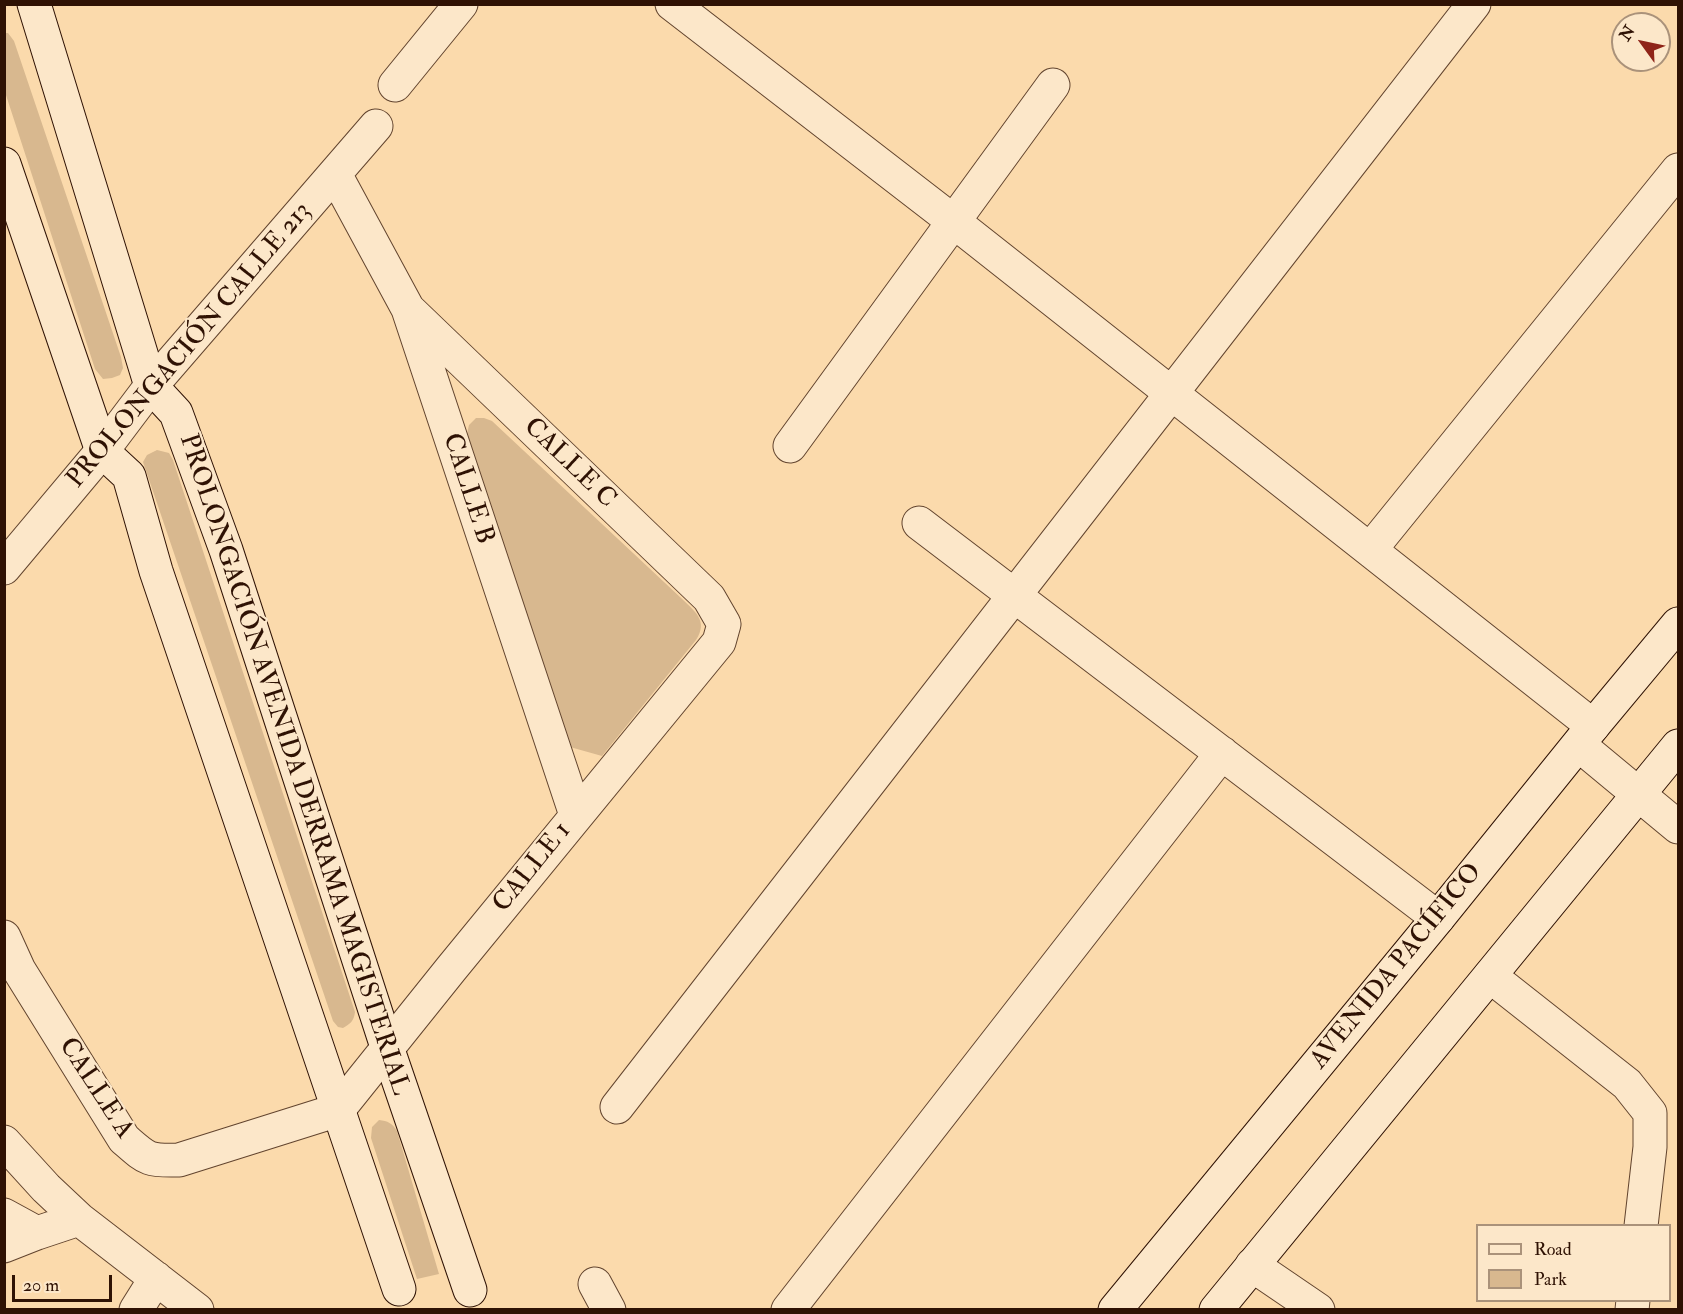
<!DOCTYPE html>
<html>
<head>
<meta charset="utf-8">
<style>
	body { margin:0 }
	#map { position:relative; width:1683px; height:1314px; overflow:hidden; background:#fbdaac; font-family:"IM FELL Double Pica",serif }
	canvas { display:block }
	.frame { position:absolute; inset:0; border:6px solid #2f1204; pointer-events:none }
	.legend { position:absolute; left:1476px; top:1224px; width:195px; height:78px; box-sizing:border-box; background:#fce7c9; border:2px solid #aa927a; margin:0; padding:8px 10px; list-style:none; font-size:18px; color:#2f1204 }
	.legend li { display:flex; align-items:center; gap:12px; height:30px }
	.legend b { width:30px; border:2px solid #aa927a }
	.north { position:absolute; left:1611px; top:12px; width:60px; height:60px; box-sizing:border-box; background:#fce7c9; border:2px solid #aa927a; border-radius:50%; rotate:303deg; font-size:16px; font-weight:700; line-height:24px; text-align:center; color:#2f1204 }
	.north::after { content:''; display:block; margin:auto; width:21px; height:27px; background:#8f2418; clip-path:polygon(50% 0,100% 100%,50% 72%,0 100%) }
	.scale { position:absolute; left:12px; top:1275px; width:100px; height:27px; box-sizing:border-box; border:3px solid #2f1204; border-top:0; padding-left:8px; font-size:18px; line-height:21px; white-space:nowrap; color:#2f1204; -webkit-text-stroke:4px #fce7c9; paint-order:stroke }
</style>
</head>
<body>
<div id="map">
<canvas width="1683" height="1314"></canvas>
<div class="frame"></div>
<ul class="legend">
<li><b style="height:8px;background:#fce7c9"></b>Road</li>
<li><b style="height:16px;background:#d8b88f"></b>Park</li>
</ul>
<div class="north">N</div>
<div class="scale">20 m</div>
</div>
<script>
const c = document.querySelector('canvas').getContext('2d');
c.lineJoin = 'round';
function paint(path, color) {
  c.fillStyle = color;
  c.fill(path, 'evenodd');
}
function trace(path, color, width, dash) {
  c.strokeStyle = color;
  c.lineWidth = width;
  c.lineCap = dash ? 'butt' : 'round';
  c.setLineDash(dash || []);
  c.stroke(path);
}
function write(font, color, halo, rows, align = 'center') {
  c.font = font + ' "IM FELL Double Pica",serif';
  c.lineWidth = 4.5;
  c.setLineDash([]);
  c.textBaseline = 'middle';
  c.strokeStyle = halo;
  c.fillStyle = color;
  for (const [text, x, y, turn = 0] of rows) {
    c.save();
    c.translate(x, y);
    c.rotate((+turn || 0) * Math.PI / 180);
    c.textAlign = isNaN(turn) ? turn : align;
    if (halo) c.strokeText(text, 0, 0);
    c.fillText(text, 0, 0);
    c.restore();
  }
}
paint(new Path2D(`
	M4,33H8L14,41L121,357L123,368L120,375L112,378L103,379L95,369L5,92Z
	M476,418H484L492,421L680,597C694,611 709,620 696,640L602,756L570,747L467,434L469,425Z
	M157,450L169,453L173,460L355,1012C354,1021 350,1024 343,1028L338,1027L333,1021L143,462L147,455Z
	M379,1120C388,1121 392,1123 397,1131L439,1274L417,1279L371,1138L372,1127Z`), '#d8b88f');
const street = new Path2D(`
	M672,4L953,221L1593,726
	M395,85L461,4
	M335,174L408,309L576,815
	M790,446L1053,85
	M919,523L1438,918
	M1370,550L1678,170
	M4,568L102,451L151,386L376,126
	M1579,745L1678,827
	M4,937L19,970L124,1139C147,1159 147,1161 179,1160L338,1110L451,969L719,642L724,624L709,598L408,309
	M1490,976L1627,1084L1650,1113V1147L1641,1226
	M617,1107L1474,4
	M4,1142L46,1188L79,1219L197,1310
	M4,1215L37,1233
	M4,1246L37,1233L79,1219
	M1252,1265L1318,1310
	M595,1284L609,1310
	M136,1310L156,1278
	M788,1310L1222,753
	M1632,1310L1633,1300`);
const secondary = new Path2D(`
	M34,4L151,386L176,413L226,550L387,1047L470,1290
	M4,164L102,451L129,476L156,571L399,1289
	M1115,1310L1438,918L1593,726L1678,624
	M1216,1310L1678,746`);
trace(street, '#62442e', 35);
trace(secondary, '#2f1204', 35);
trace(street, '#fce7c9', 33);
trace(secondary, '#fce7c9', 33);
write('26px', '#2f1204', '#fce7c9', [
	["PROLONGACIÓN CALLE 213",190,346,-50],
	["CALLE C",569,464,44],
	["CALLE B",467,489,72],
	["PROLONGACIÓN AVENIDA DERRAMA MAGISTERIAL",293,765,72],
	["CALLE 1",533,868,-51],
	["AVENIDA PACÍFICO",1397,967,-51],
	["CALLE A",95,1089,57]
]);
</script>
</body>
</html>
